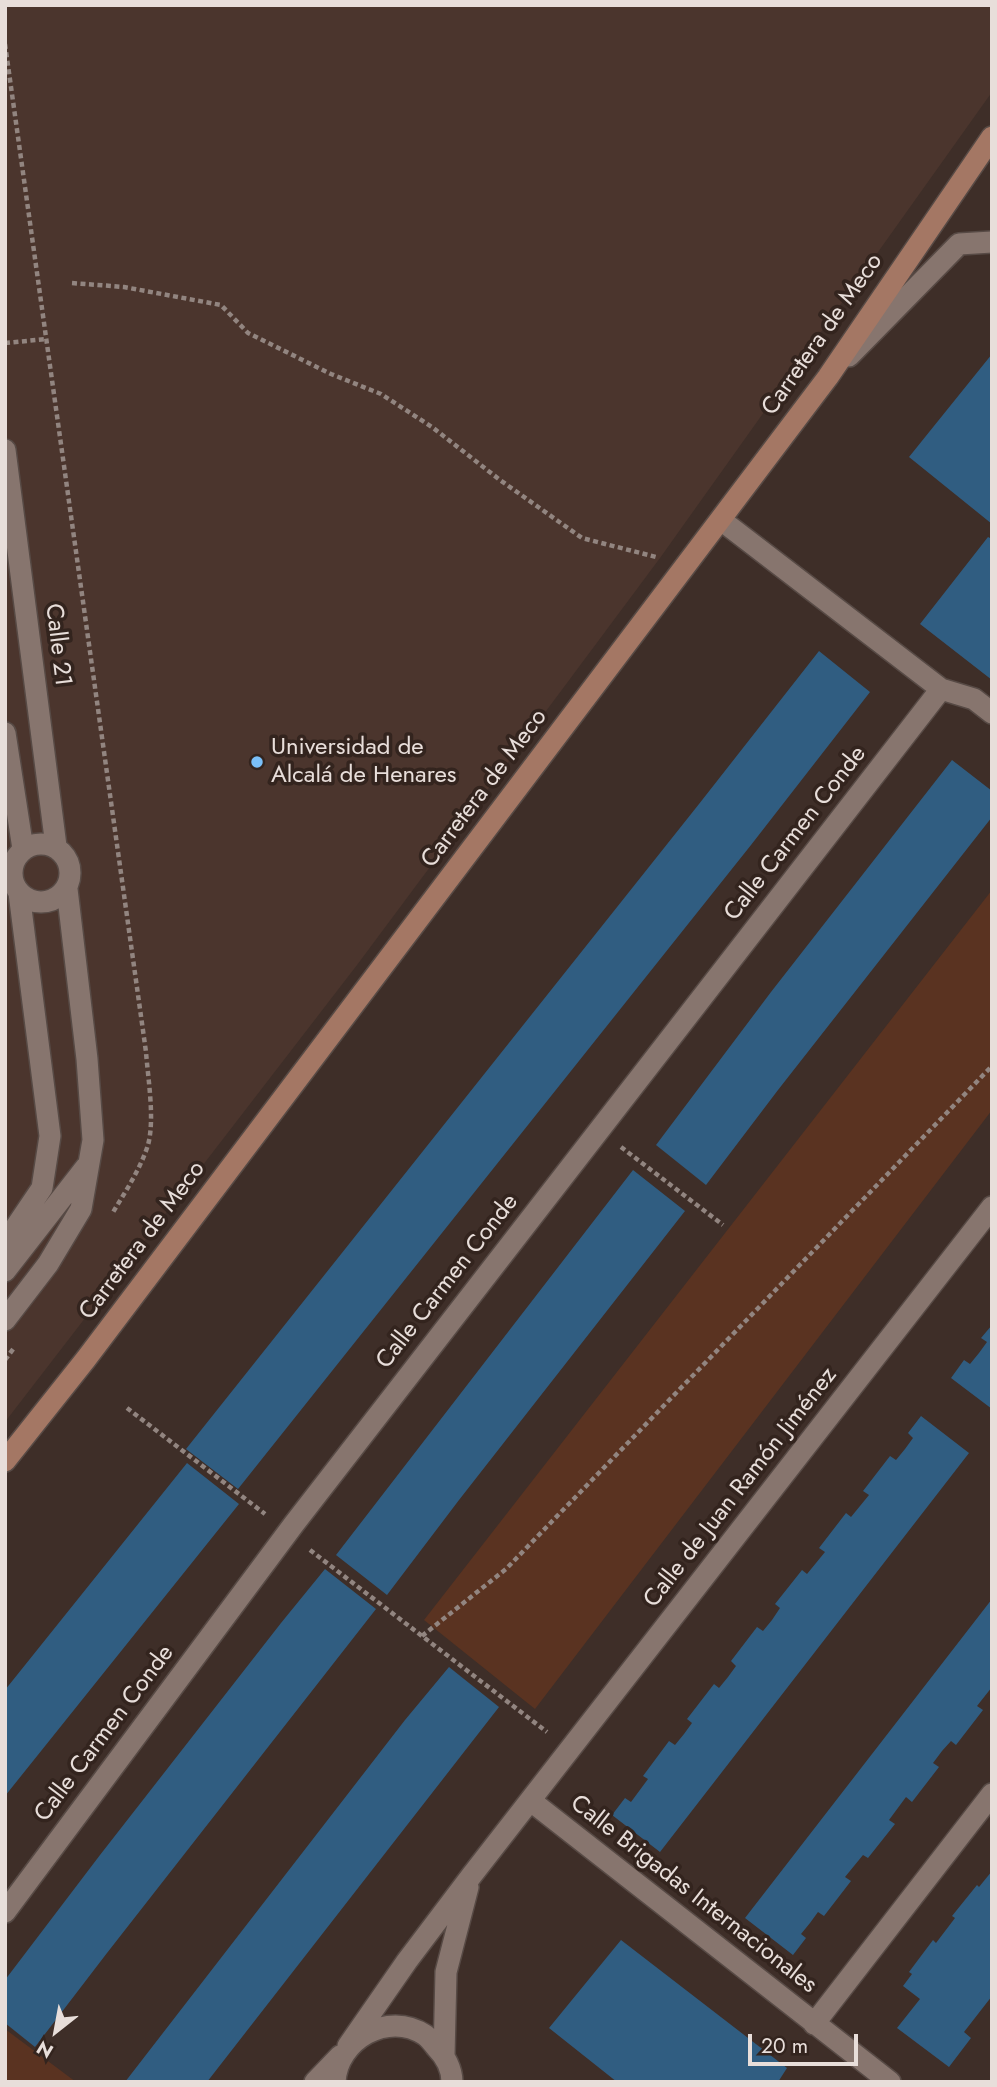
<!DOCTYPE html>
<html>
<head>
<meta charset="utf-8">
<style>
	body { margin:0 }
	#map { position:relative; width:997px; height:2087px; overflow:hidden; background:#3e2e28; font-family:Jost,sans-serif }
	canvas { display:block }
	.frame { position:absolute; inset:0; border:7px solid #e8deda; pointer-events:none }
	.north { position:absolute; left:21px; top:1996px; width:70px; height:70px; -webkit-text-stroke:5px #33241e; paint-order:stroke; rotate:211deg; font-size:19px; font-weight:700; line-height:28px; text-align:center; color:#e8deda }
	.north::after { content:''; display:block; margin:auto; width:24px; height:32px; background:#e8deda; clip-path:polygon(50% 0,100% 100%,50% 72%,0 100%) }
	.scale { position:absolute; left:748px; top:2034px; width:110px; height:32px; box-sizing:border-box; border:4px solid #e8deda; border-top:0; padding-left:9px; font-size:21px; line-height:24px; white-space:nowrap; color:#e8deda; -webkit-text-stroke:5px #33241e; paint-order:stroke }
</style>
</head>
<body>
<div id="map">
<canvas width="997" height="2087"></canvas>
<div class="frame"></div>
<div class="north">N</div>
<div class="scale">20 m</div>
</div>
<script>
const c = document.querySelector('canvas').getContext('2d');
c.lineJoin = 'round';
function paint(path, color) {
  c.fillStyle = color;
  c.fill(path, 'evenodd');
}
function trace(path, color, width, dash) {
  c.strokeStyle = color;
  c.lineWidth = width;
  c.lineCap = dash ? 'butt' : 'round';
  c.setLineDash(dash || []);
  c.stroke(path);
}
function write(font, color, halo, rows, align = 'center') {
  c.font = font + ' Jost,sans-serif';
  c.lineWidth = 7;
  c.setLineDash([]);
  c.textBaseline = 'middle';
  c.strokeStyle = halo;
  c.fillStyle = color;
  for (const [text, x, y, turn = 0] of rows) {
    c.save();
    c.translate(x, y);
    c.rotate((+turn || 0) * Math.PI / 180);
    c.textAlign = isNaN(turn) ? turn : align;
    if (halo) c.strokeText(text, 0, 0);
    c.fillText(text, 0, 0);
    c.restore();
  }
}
paint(new Path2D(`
	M5,5H992V92L660,558L357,965L5,1422Z`), '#4b352d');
paint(new Path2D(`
	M992,890V1110L535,1709L424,1620Z
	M5,2029L76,2082H5Z`), '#5a3321');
paint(new Path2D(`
	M992,354V524L909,457Z
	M988,537L992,539V680L920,624Z
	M819,651L870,692L751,845L238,1489L186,1449L699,804Z
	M952,760L992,791V817L778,1090L706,1185L656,1145L771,992Z
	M633,1170L685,1211L459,1500L387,1595L336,1555Z
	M992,1325V1409L951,1378L964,1360L970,1364L979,1353L987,1342L981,1338Z
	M921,1416L969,1453L660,1852L612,1815L625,1798L631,1802L648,1779L643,1776L669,1741L675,1745L684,1734L692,1723L687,1719L714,1684L719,1688L728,1677L736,1666L731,1661L757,1627L763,1631L772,1620L780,1608L775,1604L802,1570L807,1574L825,1552L819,1548L846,1513L851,1517L869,1495L863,1491L890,1456L896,1460L905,1449L913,1438L908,1433Z
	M187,1463L239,1504L5,1796V1690Z
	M325,1569L376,1609L107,1953L35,2047L5,2023V1980L100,1855L281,1623Z
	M992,1599V1687L977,1706L983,1710L956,1745L951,1741L942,1751L933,1763L939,1767L912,1802L906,1797L889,1820L895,1824L868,1858L863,1855L845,1877L851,1881L824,1916L818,1912L810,1923L801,1934L806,1938L793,1955L745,1918Z
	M449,1667L499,1707L207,2082H125L405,1720Z
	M992,1871V1996L964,2032L971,2038L949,2067L897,2028L920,1999L903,1986L912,1974L909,1972L933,1940L936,1943L955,1918L952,1916L977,1885L979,1887Z
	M621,1940L787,2068L778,2082H617L549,2028Z`), '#305d81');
const lane = new Path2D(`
	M5,877L12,876`);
const street = new Path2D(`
	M849,356L959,244L992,242
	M5,450L56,846
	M721,520L941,689
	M5,733L23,849
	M12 873a29 29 0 1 1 58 0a29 29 0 1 1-58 0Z
	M5,1243L42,1188L50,1136L19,893
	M5,1271L86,1167
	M5,1320L48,1264L81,1209L93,1140L87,1059L67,889
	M531,1801L890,2082
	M5,1912L294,1524L941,689L974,699L992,713
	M814,2024L992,1794
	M348,2046L407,1961L472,1875L992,1207
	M444,2056L446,1972L468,1887
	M315,2082L340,2056
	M335,2082C337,2040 388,2010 425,2035C429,2038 433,2043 436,2047C445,2056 452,2069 452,2082`);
const secondary = new Path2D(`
	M5,1461L86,1359L828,377L992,137`);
trace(lane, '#574a45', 22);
trace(street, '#574a45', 24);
trace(secondary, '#574a45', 24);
trace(new Path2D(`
	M5,44L146,1052C148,1079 155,1119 148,1145C140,1170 125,1192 112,1214
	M72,283L124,287L221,305L248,333L331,374L381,394L432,427L500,480L582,538L656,557
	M5,343L47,339
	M621,1147L723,1225
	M5,1360L14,1348
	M127,1408L265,1514
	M310,1550L547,1732
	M422,1636L506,1569L992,1066`), '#928580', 4.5, [5, 3.5]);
trace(lane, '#87756e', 19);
trace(street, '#87756e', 21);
trace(secondary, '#a47764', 21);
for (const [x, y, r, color] of [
	[257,762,7,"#7abff8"]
]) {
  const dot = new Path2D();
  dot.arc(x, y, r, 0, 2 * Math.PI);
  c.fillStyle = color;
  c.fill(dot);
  trace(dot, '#33241e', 2.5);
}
write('24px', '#e8deda', '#33241e', [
	["Carretera de Meco",823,335,-55],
	["Calle 21",57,645,83],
	["Carretera de Meco",485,789,-53],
	["Calle Carmen Conde",796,834,-52],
	["Carretera de Meco",143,1241,-53],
	["Calle Carmen Conde",448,1282,-52],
	["Calle de Juan Ramón Jiménez",741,1488,-52],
	["Calle Carmen Conde",105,1734,-53],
	["Calle Brigadas Internacionales",693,1895,38]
]);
write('24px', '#e8deda', '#33241e', [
	["Universidad de",271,748],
	["Alcalá de Henares",271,776]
], 'left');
</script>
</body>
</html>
